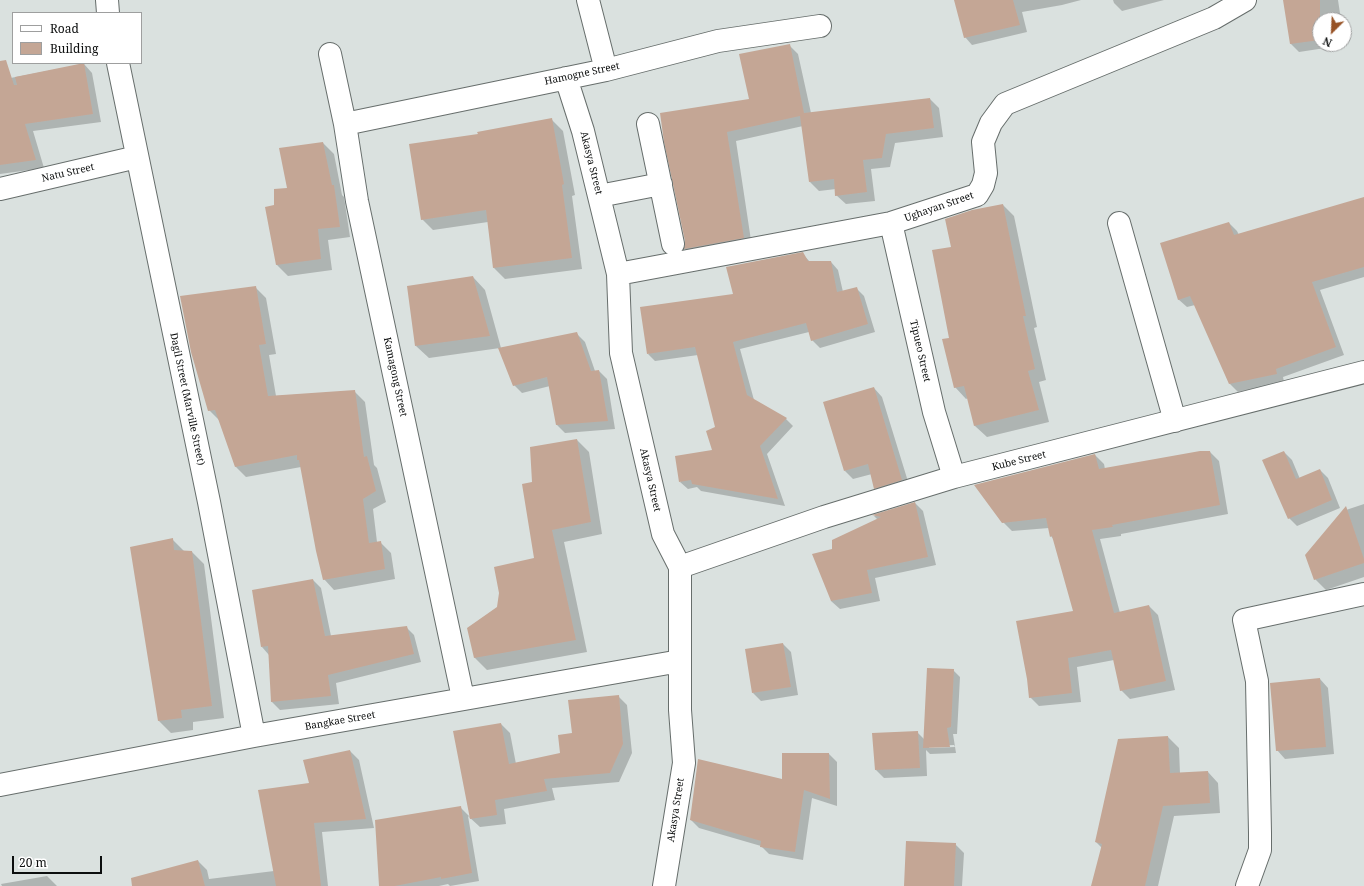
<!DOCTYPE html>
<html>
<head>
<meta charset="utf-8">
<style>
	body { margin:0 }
	#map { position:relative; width:1364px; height:886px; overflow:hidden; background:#dae1df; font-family:"Noto Serif",serif }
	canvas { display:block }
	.legend { position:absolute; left:12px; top:12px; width:130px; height:52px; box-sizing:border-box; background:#fff; border:1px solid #9e9f9f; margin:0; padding:5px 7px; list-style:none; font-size:12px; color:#0c0e0e }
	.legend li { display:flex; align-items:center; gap:8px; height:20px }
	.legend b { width:20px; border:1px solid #9e9f9f }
	.north { position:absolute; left:1312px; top:12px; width:40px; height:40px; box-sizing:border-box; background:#fff; border:1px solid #9e9f9f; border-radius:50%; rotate:204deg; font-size:11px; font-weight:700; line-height:16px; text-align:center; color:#0c0e0e }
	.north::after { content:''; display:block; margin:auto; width:14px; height:18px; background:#975225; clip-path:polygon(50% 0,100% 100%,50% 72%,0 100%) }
	.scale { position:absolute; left:12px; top:856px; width:90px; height:18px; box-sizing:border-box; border:2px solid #0c0e0e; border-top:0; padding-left:5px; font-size:12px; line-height:14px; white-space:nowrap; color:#0c0e0e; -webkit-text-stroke:3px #fff; paint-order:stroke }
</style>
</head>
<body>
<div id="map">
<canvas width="1364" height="886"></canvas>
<ul class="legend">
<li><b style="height:5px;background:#fff"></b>Road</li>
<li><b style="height:11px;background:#c4a695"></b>Building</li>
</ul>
<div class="north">N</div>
<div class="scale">20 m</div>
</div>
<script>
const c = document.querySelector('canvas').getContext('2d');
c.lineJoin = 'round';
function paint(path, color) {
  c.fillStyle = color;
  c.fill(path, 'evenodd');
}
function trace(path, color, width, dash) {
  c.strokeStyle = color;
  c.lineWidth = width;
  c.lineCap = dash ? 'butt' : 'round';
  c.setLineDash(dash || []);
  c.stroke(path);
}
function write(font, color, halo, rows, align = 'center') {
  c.font = font + ' "Noto Serif",serif';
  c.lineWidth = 3;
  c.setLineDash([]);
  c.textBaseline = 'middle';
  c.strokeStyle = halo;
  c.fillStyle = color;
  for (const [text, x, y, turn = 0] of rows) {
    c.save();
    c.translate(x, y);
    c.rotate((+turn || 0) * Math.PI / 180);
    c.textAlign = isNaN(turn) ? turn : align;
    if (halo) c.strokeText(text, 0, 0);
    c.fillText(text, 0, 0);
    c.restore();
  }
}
paint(new Path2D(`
	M955,0H1081L1062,5L1022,12L1027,32L972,45L965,37Z
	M1113,0H1164L1122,11L1114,3Z
	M1284,0H1338L1341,20H1320V44H1344V41L1345,45L1299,52L1291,44Z
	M789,45L798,54L811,113L930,99L939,108L943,137L895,143L890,167L871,169L875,201L846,204L836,195V189L819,191L810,182L803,126L736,141L752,247L694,258L685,249L686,241L665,141L750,100Z
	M84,64L92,73L101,122L33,131L44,168L0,174V80Z
	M552,120L563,131L575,195L572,196L582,269L505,279L494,268L488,222L433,230L422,219L479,134Z
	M323,143L334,154L342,195L344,197L350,237L328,240L332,270L288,276L277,265L275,205Z
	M1364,198V277L1320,290L1344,355L1283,377L1284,382L1238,392L1230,384L1195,305L1187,307L1178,299L1229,223L1237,231L1239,235Z
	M1003,205L1014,216L1037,327L1034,328L1046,380L1039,382L1049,422L987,437L975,426L968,398L966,399L955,387L950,338L952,248Z
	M802,253L810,262H831L838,270L843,292L856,288L864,296L875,332L820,348L812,340L809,332L740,349L754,400L786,419L793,426L767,454L785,506L701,491L697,487L688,489L680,482L713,451L717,428L698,355L655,361L648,354L734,294Z
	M473,277L485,290L501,348L577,334L585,342L595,371H599L607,379L615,429L565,433L557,425L550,386L522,393L514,385L500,348L429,358L416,346Z
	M255,287L266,298L276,354L269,355L276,396L354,391L365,402L374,465L377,468L386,502L373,509L377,542H380L391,553L395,579L334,590L324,579L301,467L246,477L236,467L220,421L209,410Z
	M874,388L882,397L910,488L883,496L875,488L872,474L853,479L845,471Z
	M577,440L589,452L602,534L564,542L587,652L487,670L475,658L468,628L498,607L535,559L533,483Z
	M1210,452L1219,461L1228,514L1121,534V536L1100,539L1120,613L1149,606L1158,615L1175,690L1130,699L1121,690L1114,660L1077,667L1081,702L1039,706L1030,697L1074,612L1054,540L1051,536L1049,528L1012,531L1003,522L1095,455L1104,464L1105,469Z
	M1284,452L1292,460L1300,479L1320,470L1328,478L1340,508L1297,526L1289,518Z
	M915,503L923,511L936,565L875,578L880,601L840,609L831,601L833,550L878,520L874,516Z
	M1364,504V577L1326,590L1315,579L1343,511Z
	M172,539L184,551L192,552L204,564L224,718L193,722V730L171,733L159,721Z
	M313,580L321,588L331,636L406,627L414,635L421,662L336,683L339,704L280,710L272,702L269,655L262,647Z
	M783,644L791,652L798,695L761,701L753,693Z
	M953,670L960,677L957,734H953L956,753L930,754L926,750L927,776L884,778L876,770L917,732L924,739ZM954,745L955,747L929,748V746Z
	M1320,679L1328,688L1334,754L1285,759L1277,750Z
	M618,696L627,705L632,753L619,782L552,788L555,800L504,809L506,824L480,827L468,816L479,881L450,886L448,884L439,886H380L460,807L470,817L501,724L510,733L516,764L561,754L573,734Z
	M1168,737L1179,748L1180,774L1208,772L1218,783L1220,813L1174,816L1158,886H1092L1102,848L1096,842Z
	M350,751L359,760L374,828L322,832L328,886H149L198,861L207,870L209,879L274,871L310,784Z
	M829,754L837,762V806L812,798L803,860L769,854L761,846L699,828L691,820L784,781Z
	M955,844L964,853L962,886H905Z
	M47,876L57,886H2L1,884Z`), '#0003');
paint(new Path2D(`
	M954,0H1013L1020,25L964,38Z
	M1283,0H1320V40L1290,44Z
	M790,44L804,113L930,98L934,128L886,134L882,158L863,160L867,192L835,196L834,179L809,182L800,116L727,132L744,238L684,249L685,241L664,142L660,113L749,99L739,54Z
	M6,60L14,85H17L15,77L84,63L93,114L25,124L36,160L0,165V61Z
	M552,118L564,184L562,185L572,258L493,268L486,210L421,220L409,144L478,134L477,132Z
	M323,142L332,185H334L340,227L318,229L321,259L276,265L265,207L274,205V189L287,188L279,148Z
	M1364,197V267L1312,282L1336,347L1276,369L1277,374L1229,384L1190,296L1178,300L1160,243L1229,222L1234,235Z
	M1003,204L1026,316H1023L1035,369L1028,371L1039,410L974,426L964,386L954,388L942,339L949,338L932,250L951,247L945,219L972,210Z
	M803,252L808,261H831L837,292L857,287L868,324L811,341L806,323L733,342L747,395L787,418L760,446L778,499L692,484L691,480L679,482L675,456L712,450L706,431L715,427L695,347L647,354L640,307L733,294L726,267Z
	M473,276L490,336L415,346L407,286Z
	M256,286L266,344L259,345L268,396L355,390L364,457L367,456L376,491L363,499L369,543L381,541L385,569L323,580L316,551L299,460H297V455L235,467L215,410L208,411L191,352L180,296Z
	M577,332L591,371L599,370L608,421L556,425L547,377L513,386L498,348Z
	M874,387L902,480L874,489L868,464L844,471L823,402Z
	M577,439L591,522L552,530L576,640L474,658L467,628L497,607L499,593L494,567L534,558L522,484L532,482L530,447Z
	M1200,451H1210L1220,505L1112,525L1113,527L1092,530L1114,613L1149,605L1166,681L1120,691L1111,650L1068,658L1072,693L1029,698L1027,679L1016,621L1073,611L1052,536L1050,537L1046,518L1002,523L974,485L1095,454L1099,469Z
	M1284,451L1296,479L1320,469L1332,500L1288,519L1262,460Z
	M915,502L928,557L867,570L872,593L831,601L812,554L832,549V540L881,517L872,515Z
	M1346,506L1364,559V563L1314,580L1305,555Z
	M173,538L174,550L192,551L212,706L181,710L182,718L158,721L130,547Z
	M313,579L325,636L407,626L414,654L328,675L331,696L271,702L268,646L261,647L252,590Z
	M783,643L791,687L752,693L745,649Z
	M927,668L954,669L951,727L947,728L950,747L923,748Z
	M1320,678L1326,747L1276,751L1270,683Z
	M619,695L623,744L610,773L544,779L547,791L495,800L497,815L470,819L453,731L501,723L509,764L560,753L558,735L572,733L568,700Z
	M918,731L920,768L875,770L872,733Z
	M1168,736L1170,773L1208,771L1210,803L1163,806L1145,886H1091L1102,844L1095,842L1118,739Z
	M350,750L366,819L314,823L321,886H276L258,790L309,783L303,760Z
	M782,753H829L830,799L804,790L795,852L760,847L761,841L690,820L698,759L782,779Z
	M461,806L472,873L441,879V877L395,886H379L375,820Z
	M906,841L956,843L954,886H904Z
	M198,860L205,886H132L131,878Z`), '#c4a695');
const minor = new Path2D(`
	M107,0L108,13
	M588,0L606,70
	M330,54L345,124L357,201L463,698
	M118,63L209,502L254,736
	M566,78L583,131L618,274L621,353L663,534L680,567V710L684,763L664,886
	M345,124L606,70L718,41L820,26
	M648,124L673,244
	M0,189L137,157
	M599,196L661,184
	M891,223L934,412L954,477
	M1119,223L1175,421
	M618,274L891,223L977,195L983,185L986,173L983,142L991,123L1005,104L1214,18L1245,0
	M680,567L824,517L954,477L1364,372
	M0,785L254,736L680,661
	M1247,886L1260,850V833L1257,681L1244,620L1364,594`);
trace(minor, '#676e6c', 24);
trace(minor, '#fff', 22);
write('10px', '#0c0e0e', '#fff', [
	["Hamogne Street",582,74,-12],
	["Akasya Street",591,163,76],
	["Natu Street",68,173,-13],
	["Ughayan Street",939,207,-19],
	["Tipueo Street",920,351,77],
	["Kamagong Street",395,377,78],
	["Dagil Street (Marville Street)",187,399,78],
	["Kube Street",1019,461,-14],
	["Akasya Street",650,480,77],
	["Bangkae Street",340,721,-10],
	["Akasya Street",676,810,-81]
]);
</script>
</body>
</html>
